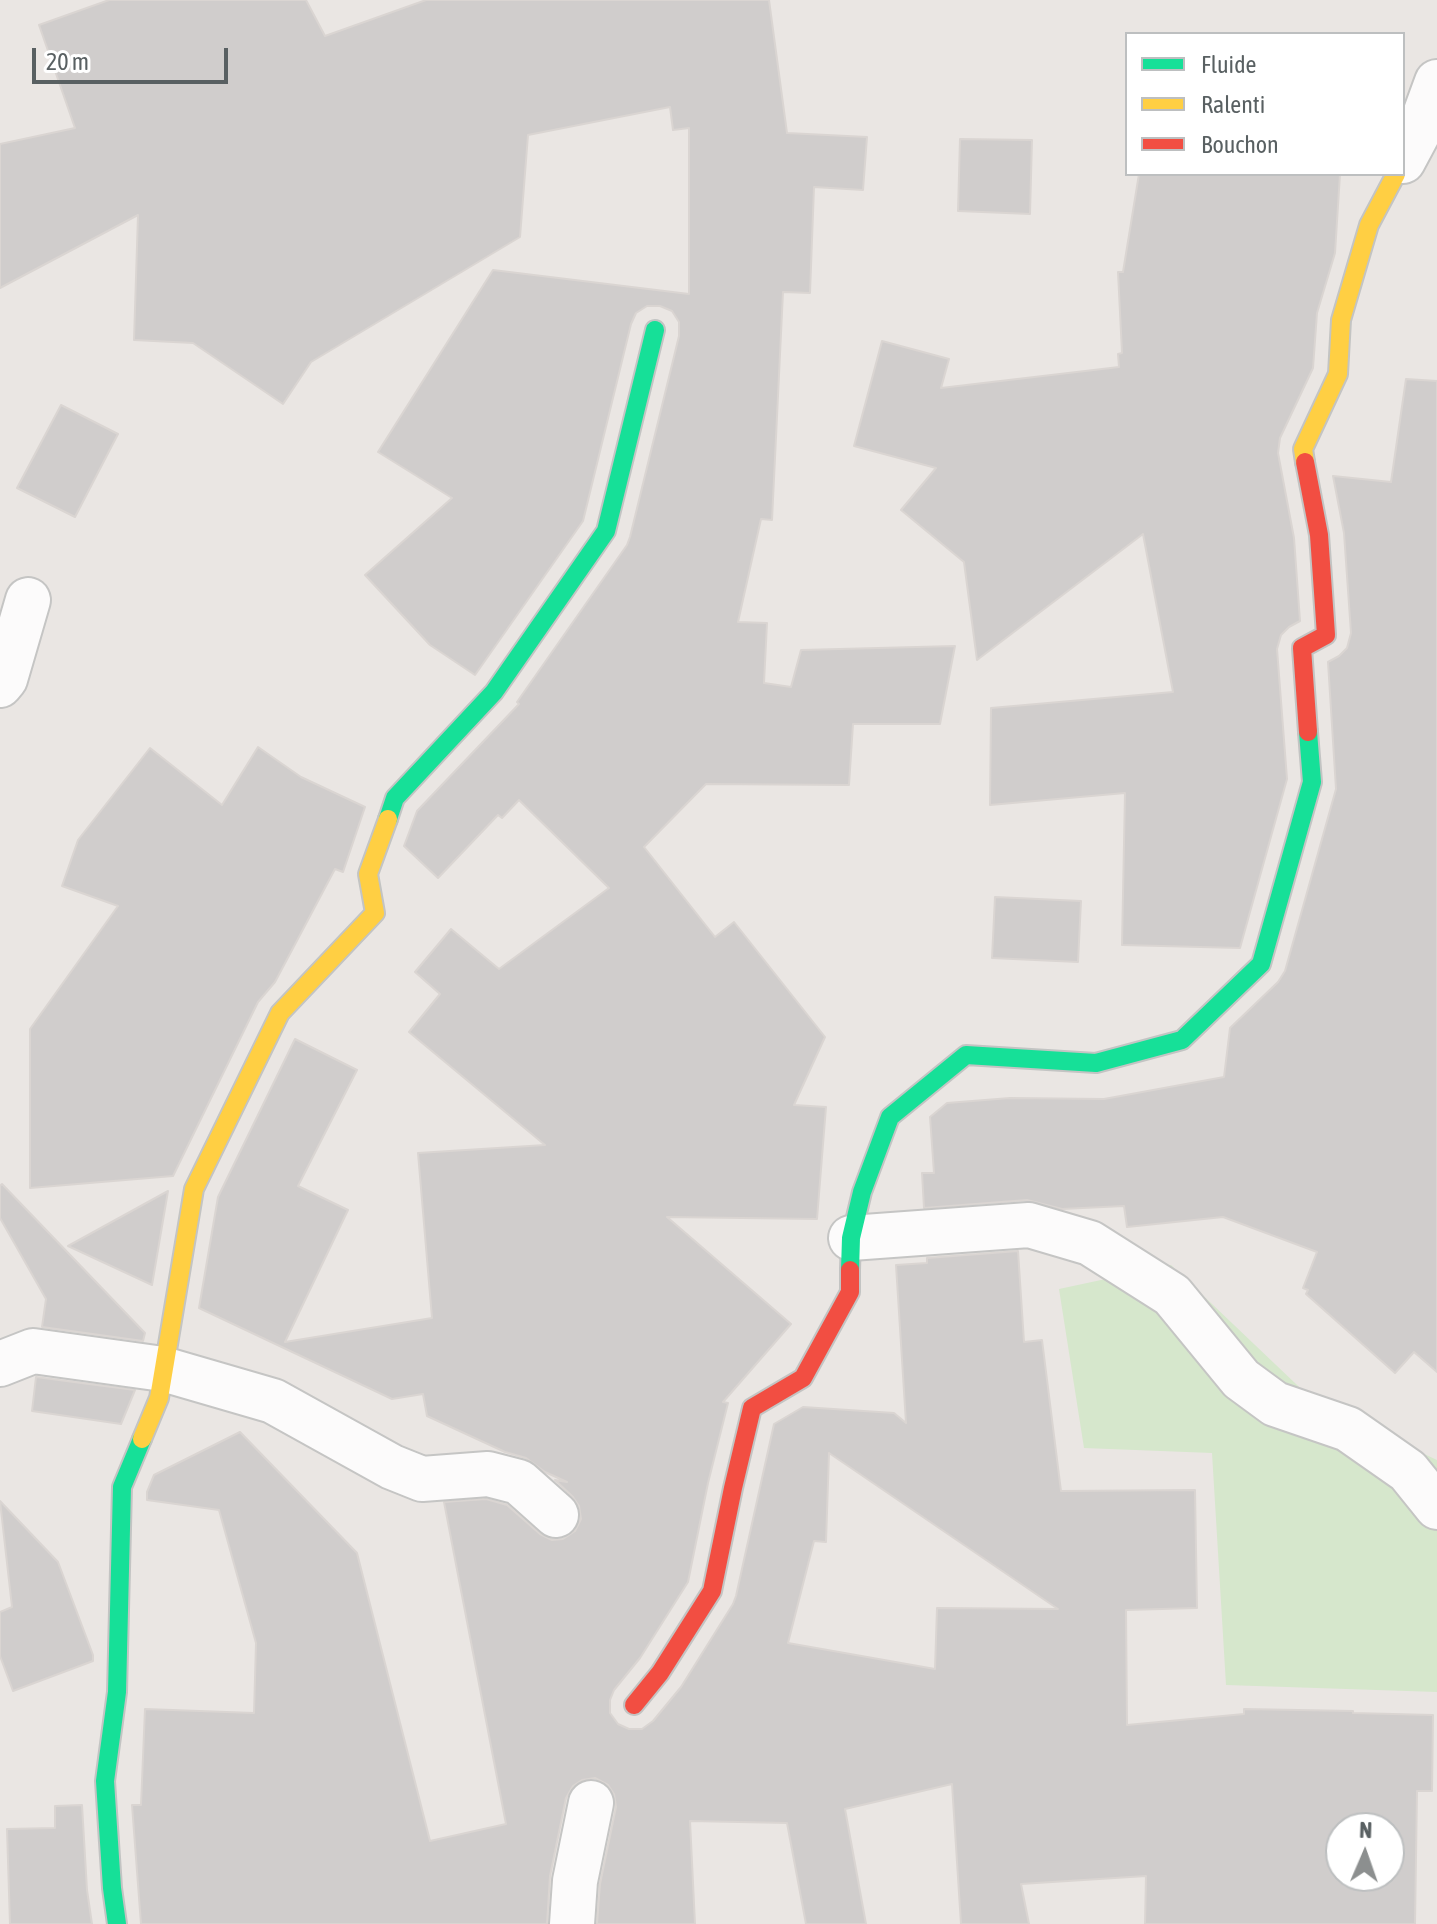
<!DOCTYPE html>
<html>
<head>
<meta charset="utf-8">
<style>
	body { margin:0 }
	#map { position:relative; width:1437px; height:1924px; overflow:hidden; background:#eae6e3; font-family:"Asap Condensed",sans-serif }
	canvas { display:block }
	.legend { position:absolute; left:1125px; top:32px; width:280px; height:144px; box-sizing:border-box; background:#fff; border:2px solid #bdbfc0; margin:0; padding:10px 14px; list-style:none; font-size:24px; color:#596062 }
	.legend li { display:flex; align-items:center; gap:16px; height:40px }
	.legend b { width:40px; border:2px solid #bdbfc0 }
	.north { position:absolute; left:1325px; top:1812px; width:80px; height:80px; box-sizing:border-box; background:#fff; border:2px solid #bdbfc0; border-radius:50%; rotate:2deg; font-size:22px; font-weight:700; line-height:32px; text-align:center; color:#596062 }
	.north::after { content:''; display:block; margin:auto; width:28px; height:36px; background:#8c8f8f; clip-path:polygon(50% 0,100% 100%,50% 72%,0 100%) }
	.scale { position:absolute; left:32px; top:48px; width:196px; height:36px; box-sizing:border-box; border:4px solid #596062; border-top:0; padding-left:10px; font-size:24px; line-height:28px; white-space:nowrap; color:#596062; -webkit-text-stroke:6px #fff; paint-order:stroke }
</style>
</head>
<body>
<div id="map">
<canvas width="1437" height="1924"></canvas>
<ul class="legend">
<li><b style="height:10px;background:#16e098"></b>Fluide</li>
<li><b style="height:10px;background:#ffcf43"></b>Ralenti</li>
<li><b style="height:10px;background:#f24e42"></b>Bouchon</li>
</ul>
<div class="north">N</div>
<div class="scale">20 m</div>
</div>
<script>
const c = document.querySelector('canvas').getContext('2d');
c.lineJoin = 'round';
function paint(path, color) {
  c.fillStyle = color;
  c.fill(path, 'evenodd');
}
function trace(path, color, width, dash) {
  c.strokeStyle = color;
  c.lineWidth = width;
  c.lineCap = dash ? 'butt' : 'round';
  c.setLineDash(dash || []);
  c.stroke(path);
}
paint(new Path2D(`
	M1171,1265L1317,1404L1437,1460V1692L1226,1685L1212,1453L1084,1448L1059,1289Z`), '#d6e7cc');
const building = new Path2D(`
	M109,0H306L325,36L426,0H769L787,133L867,137L863,190L814,187L810,293L783,292L772,520L761,519L738,622L767,623L764,683L791,687L801,650L955,646L940,724H853L849,785L706,784L644,847L715,937L734,922L825,1037L794,1105L826,1107L817,1219L667,1217L791,1324L723,1402L728,1403L708,1483L688,1582L640,1658L614,1690L610,1700V1713L618,1724L629,1729H642L653,1721L681,1687L733,1604L736,1596L774,1424L803,1407L894,1413L906,1423L896,1265L927,1263V1258L1018,1251L1024,1342L1042,1340L1061,1491L1195,1490L1197,1608L1126,1610L1127,1725L1244,1714V1709L1353,1711V1713L1433,1715L1432,1791H1417L1415,1924H1145L1146,1876L1021,1884L1029,1924H961L952,1784L845,1809L866,1924H806L787,1823L690,1821L695,1924H597L600,1884L616,1807L614,1794L608,1785L595,1778L582,1780L573,1786L566,1798L550,1876L547,1924H141L132,1805H141L145,1709L254,1713L256,1643L219,1510L147,1500V1492L154,1475L240,1432L357,1553L430,1841L506,1824L444,1502L486,1499L507,1505L540,1534L552,1540L563,1539L575,1531L581,1519L579,1506L573,1497L555,1480L567,1482L545,1472L526,1458L505,1452L427,1416L423,1394L392,1399L199,1308L218,1197L295,1039L357,1070L298,1186L348,1210L285,1342L432,1318L418,1153L545,1145L409,1032L440,994L415,972L451,929L499,969L609,888L519,800L502,818L498,815L438,878L404,846L417,811L519,704L517,702L627,545L630,537L679,336V322L672,311L660,306H647L636,313L631,324L583,521L475,675L430,645L365,575L452,498L378,452L493,270L689,294V128L673,130L670,107L528,135L520,237L311,362L283,404L193,343L134,340L138,215L0,288V144L75,128L39,25ZM829,1453L1058,1609L937,1608L935,1669L788,1643L814,1541L826,1542ZM1341,1828H1389V1876H1341Z
	M960,139L1032,140L1030,214L958,211Z
	M1139,174H1340L1335,253L1317,313L1313,368L1280,438L1278,453L1294,538L1300,621L1289,627L1281,635L1277,649L1287,779L1240,948L1122,945L1125,793L990,805L991,708L1173,692L1143,534L977,660L964,562L901,510L936,468L854,446L882,341L949,359L941,388L1119,367L1118,354L1122,353L1118,272H1123Z
	M1406,379L1437,381V1372L1414,1352L1395,1373L1306,1294L1308,1290L1303,1288L1317,1252L1223,1217L1127,1227L1124,1206L1062,1209L1027,1200L924,1208L922,1173H934L930,1117L947,1103L1010,1098L1104,1099L1224,1077L1230,1028L1278,982L1285,971L1336,789L1328,662L1339,656L1347,648L1351,633L1344,533L1333,476L1391,482Z
	M61,405L118,434L75,517L17,488Z
	M258,747L301,777L365,807L343,872L335,869L275,982L258,1002L173,1176L30,1188V1029L118,906L62,886L78,840L150,748L222,805Z
	M995,897L1081,901L1078,962L992,958Z
	M2,1184L145,1333L143,1341L42,1327L46,1299L0,1218V1186Z
	M168,1191L152,1285L68,1246Z
	M36,1377L135,1390L121,1424L32,1411Z
	M0,1501L58,1562L93,1655V1661L13,1691L0,1656V1612L12,1607Z
	M82,1805L87,1890L92,1924H10L7,1829L55,1828V1806Z`);
paint(building, '#d0cdcc');
trace(building, '#dad5d2', 2);
const street = new Path2D(`
	M1403,161L1419,131L1437,82
	M0,685L5,679L28,600
	M851,1238L1029,1225L1090,1243L1172,1295L1241,1379L1275,1404L1348,1429L1408,1471L1437,1507
	M0,1364L33,1351L163,1369L273,1401L392,1467L422,1479L488,1474L519,1482L556,1515
	M572,1924L575,1881L591,1803`);
const fast = new Path2D(`
	M388,819L395,798L494,692L606,531L655,330
	M850,1270L851,1238L862,1192L890,1117L966,1055L1096,1063L1182,1040L1261,964L1312,782L1308,732
	M117,1924L112,1888L105,1781L117,1692L122,1487L142,1439`);
const slow = new Path2D(`
	M1305,462L1303,449L1338,374L1341,320L1369,225L1396,174
	M142,1439L159,1398L194,1189L280,1013L375,913L368,874L388,819`);
const jam = new Path2D(`
	M1305,462L1319,535L1326,635L1302,648L1308,732
	M634,1705L660,1673L712,1591L733,1488L752,1408L803,1378L850,1292V1270`);
trace(street, '#c5c5c4', 48);
trace(fast, '#c3c4c3', 22);
trace(slow, '#c3c4c3', 22);
trace(jam, '#c3c4c3', 22);
trace(street, '#fcfbfb', 44);
trace(fast, '#16e098', 18);
trace(slow, '#ffcf43', 18);
trace(jam, '#f24e42', 18);
</script>
</body>
</html>
